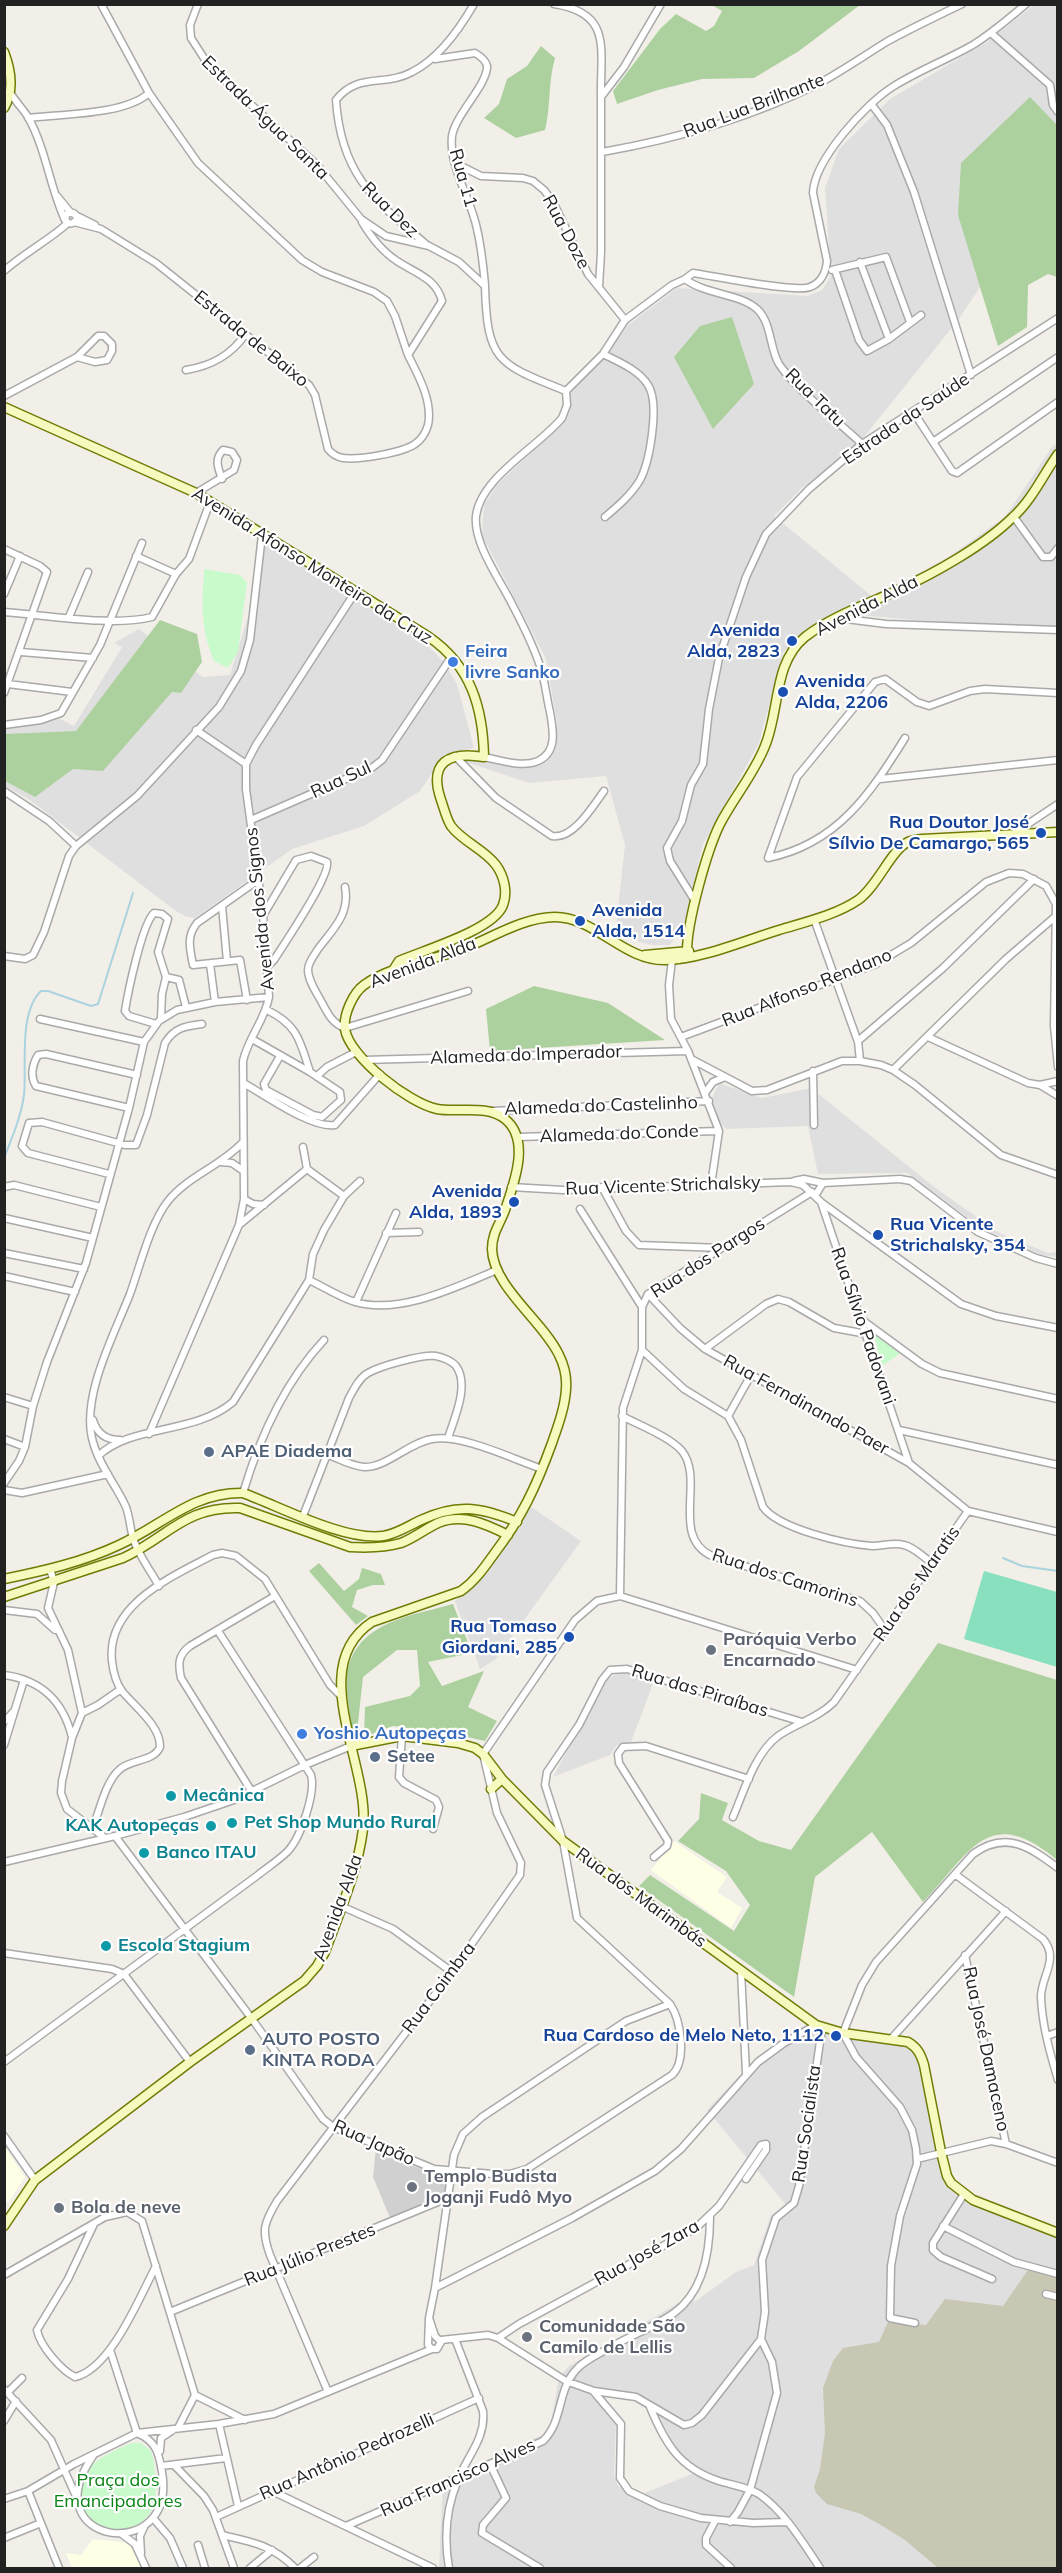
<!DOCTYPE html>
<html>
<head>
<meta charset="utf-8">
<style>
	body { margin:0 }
	#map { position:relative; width:1062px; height:2573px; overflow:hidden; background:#f2efe9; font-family:Mulish,sans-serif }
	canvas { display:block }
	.frame { position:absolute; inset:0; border:6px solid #222; pointer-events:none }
</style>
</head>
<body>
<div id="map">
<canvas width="1062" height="2573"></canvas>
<div class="frame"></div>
</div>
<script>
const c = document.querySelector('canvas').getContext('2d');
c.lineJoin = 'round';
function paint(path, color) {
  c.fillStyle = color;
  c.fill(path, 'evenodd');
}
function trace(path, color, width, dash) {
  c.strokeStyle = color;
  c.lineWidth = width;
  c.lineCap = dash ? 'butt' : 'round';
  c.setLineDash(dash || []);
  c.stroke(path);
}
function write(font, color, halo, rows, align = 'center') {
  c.font = font + ' Mulish,sans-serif';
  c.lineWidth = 4.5;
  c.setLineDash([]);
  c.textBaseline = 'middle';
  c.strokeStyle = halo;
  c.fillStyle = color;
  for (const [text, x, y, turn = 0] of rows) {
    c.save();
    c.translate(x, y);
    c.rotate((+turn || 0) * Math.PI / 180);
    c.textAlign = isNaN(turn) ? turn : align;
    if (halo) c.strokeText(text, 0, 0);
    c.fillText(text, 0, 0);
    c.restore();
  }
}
paint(new Path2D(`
	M1034,5H1057L1058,164L1050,181L959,319L859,443L803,487L774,516L873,597L947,558L1005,517L1052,447L1057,444V628L937,622L837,613L805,631L783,653L759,743L703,844L683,928L670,945H652L615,936L625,845L606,776L529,783L451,757L529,767L546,761L554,749L557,722L546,659L482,535L484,505L497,485L562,423L570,410V394L602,359L628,325L677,288L808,296L822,290L831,276L825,188L839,149L890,99L987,42Z
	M257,537L425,643L444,662L457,684L474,748L445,755L420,791L364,826L292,849L195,918L187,917L176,911L30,800L5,786V729L60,719L74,726L122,647L114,643L139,629L203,677L230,675L250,610Z
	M719,1083L762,1098L811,1088L933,1186L999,1233L1048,1253L1057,1252V1257L1041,1255L980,1227L907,1173L818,1174L808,1126L726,1129L712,1113L711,1100Z
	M531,1507L581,1541L495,1660L480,1669L455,1601L483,1574Z
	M620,1672L654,1681L631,1742L617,1745L610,1755L553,1777L606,1680Z
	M814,2024L898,2041L913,2050L920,2062L942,2175L955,2191L1057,2234V2568H439L443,2481L542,2435L551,2422L559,2378L569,2366L679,2303L696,2301L736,2272L754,2265L771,2215L787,2206L707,2110L758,2056ZM586,2391L637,2399L646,2406L667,2448L697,2472L637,2496L618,2486L614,2476L616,2422Z`), '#e0dfdf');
paint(new Path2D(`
	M674,1841L727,1877L717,1892L742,1908L731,1928L651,1870Z
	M4,2146L25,2177L8,2203L5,2199Z
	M93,2539L131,2543L141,2568H72L66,2553L81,2555Z`), '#ffffe5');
paint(new Path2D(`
	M376,2148L407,2164L449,2178L446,2196L390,2218L373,2177Z`), '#d0d0d0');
paint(new Path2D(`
	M1028,2270L1057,2277V2568H938L905,2540L881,2525L861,2514L827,2504L816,2493L814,2487L820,2469L825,2433L823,2388L833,2361L843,2348L879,2342L888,2322L926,2325L945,2299L1003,2306Z`), '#c7c7b4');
paint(new Path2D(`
	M712,5H860L799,51L754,78L702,79L658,90L617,104L613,91L660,29L676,14L706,31L714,26L722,11Z
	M541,46L555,58C548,82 551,106 545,130L516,138L484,118L499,104L507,79L527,66Z
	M1030,97L1057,125V277L1048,274L1028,285L1027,327L998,346L958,215L961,163Z
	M732,317L754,384L713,429L674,357L700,326Z
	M160,620L197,634L202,662L181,693L172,692L103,771L73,769L35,797L5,781L6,734L76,731Z
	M534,986L608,1003L665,1040L490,1051L486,1009Z
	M319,1563L344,1591L359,1579L362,1568L381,1574L385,1585H373L357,1590L352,1607L368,1616L356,1625L309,1571Z
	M453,1604L472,1653L428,1662L442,1686L484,1671L468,1707L497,1721L485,1741L458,1735L393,1726L364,1737L365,1707L410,1696L420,1686L417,1650H397L363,1677L357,1732L352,1730C350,1712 345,1692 347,1674C355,1622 411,1616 453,1604Z
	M938,1643L1057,1680V1860C987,1802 970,1854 923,1902L872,1832L815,1877L794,1997L639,1886L650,1875L734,1931L750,1905L726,1871L678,1841L699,1819L701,1793L728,1803L722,1820L759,1841L791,1850Z`), '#add19e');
paint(new Path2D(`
	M204,569L240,575L247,582L238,652L228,668L214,661C200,626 202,607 204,569Z
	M874,1334L902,1352L882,1366Z
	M131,2443H141L151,2451L153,2458C155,2471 157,2487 155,2500C147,2541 84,2538 81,2496C81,2486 81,2478 88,2470C98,2457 116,2450 131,2443Z`), '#c8facc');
paint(new Path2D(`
	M984,1571L1057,1592V1667L964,1639Z`), '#88e0be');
trace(new Path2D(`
	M4,1158C12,1138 21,1117 24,1095C27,1067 18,1013 41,991H48L91,1006L98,1004L133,893
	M1003,1558L1022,1566L1058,1571`), '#aad3df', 2);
const street = new Path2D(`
	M101,4L149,93L198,163L302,260L322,272L374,292L387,301L395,316L408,355
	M198,4L190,25L191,38L209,66L317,165L361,219L386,236L429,246L459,262L485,286C487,362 498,364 566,391L567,405L562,418C538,447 481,477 476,516C473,543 500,580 512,604C522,623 532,643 539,663C545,678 546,696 550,712C553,729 558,752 538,761C522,768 500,760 484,757
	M554,4C613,13 600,49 601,97
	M991,33L1050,85L1053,105L1058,112
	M435,59L475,53C480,56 486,60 487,66C488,84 455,115 452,136C449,165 468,194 475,221C481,242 483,263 485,285
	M11,94C16,102 23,109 28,117C46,149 50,188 65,220
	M872,105L887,125L914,192L971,375
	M28,118C61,114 125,115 149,93
	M602,152C676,139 750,118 818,84C842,71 865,55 888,41C912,28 937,16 962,4
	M455,163L481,176L523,178L533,181L544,190L553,202L588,274L625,320
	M57,196L71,213
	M65.5 218a5.5 5.5 0 1 1 11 0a5.5 5.5 0 1 1-11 0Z
	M75,215L95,225
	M74,222L101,229L156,263L309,385L315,395L328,449C332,454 337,457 343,458C359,460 402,453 415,444C421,440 426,432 428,425C433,401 418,375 408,355L442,301C436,278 415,273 397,261C383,252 371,237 362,222
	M427,245C374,200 341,175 336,100C358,72 385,87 412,72C438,59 459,30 474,4
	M860,262L889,339
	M832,270L886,257L910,322
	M835,270L859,340L867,351L889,339L921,315
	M4,271C24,253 48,241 68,223
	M685,279L693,273C714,276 794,293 810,287C821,283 826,272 827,261L813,193C814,160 866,103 894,86C918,71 946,60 971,46C991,34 1008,19 1026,4
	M599,287L601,252V97L624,67L661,4
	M603,354C617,361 639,370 648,385C660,403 650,461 640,480C631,495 618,506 605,517
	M186,370C211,366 230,356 245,335
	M566,391L603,354L625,320L672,285L685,279C706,295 739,293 757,309C772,323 769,347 779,364C795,389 839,422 862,444
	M4,396L77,357L98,336H104L112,344V351L107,360L95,362L77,357
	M914,413L952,471L957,473L1058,402
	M933,442L1058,357
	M196,493L234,470L237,460L232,452L223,450C214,459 218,468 222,479
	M1014,517L1043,557H1051L1058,548
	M4,549L40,566L47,572L4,693
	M136,556L176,574
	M4,594L20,556
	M4,612C46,615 113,627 152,617L176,574L189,559L210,502
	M69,617L88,572
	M838,618L886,624L1058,630
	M21,652L93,658
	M8,684L72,692
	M4,725L41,720L61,713L100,645L142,543
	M196,730L246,764
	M455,756L496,798L552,836C573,840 593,806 604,791
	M880,779L1058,760
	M4,791L49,821L76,846
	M251,820L373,767L382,760L452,656
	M1016,832L1058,804
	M768,858L797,777L875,682L885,679L917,702L929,706L970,691L985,689L1058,693
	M768,858C837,844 870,794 905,738
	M345,887C350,914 334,928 318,949C314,956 308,962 308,970C308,980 316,992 321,1001C327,1012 332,1024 345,1028L468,991
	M695,901L670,861L667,848L682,821L691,785L703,764L709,709L719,658L746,577L766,534L809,489L862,444L1058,318
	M222,906L227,961
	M264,914L296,860L311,856L327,862C331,875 284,944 274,960L266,968
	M814,919L858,1042
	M4,956L25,959L33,955L44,932L69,856L76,846L137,796L219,707L241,671L250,640L262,535
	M672,960L669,985L671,1019L688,1051L719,1131L711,1185
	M210,964L215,1002
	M166,977L179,980L186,1007
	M247,1000L240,960L193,965C190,948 186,937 197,923L258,880
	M267,1010C298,1025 300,1041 310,1072
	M40,1019L144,1042
	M156,1024L129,1016L125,1011C128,992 142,924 154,913L162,914L168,919L158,952L166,977L162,994L161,1018
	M681,1037L876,964L911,943L986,882L1009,873L1023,874L1046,886L1056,904L1054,1026L1058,1067
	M928,1037L1028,1083L1040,1085L1058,1081
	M252,1039L310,1072L340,1092L341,1100L322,1117L313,1115L266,1090L264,1084L280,1056
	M691,1059L752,1091L767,1090L842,1061H860L881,1065L893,1070L915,1085L1001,1155L1058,1175
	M364,1060L688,1051
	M860,1061L858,1041L943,968L1034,879
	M893,1070L1006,959L1056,916
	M813,1071L814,1125
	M317,1076L327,1067L356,1052
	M245,1084C265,1095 312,1129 335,1125L380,1074
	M1040,1085L1058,1096
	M705,1093L713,1082L725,1077
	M129,1108L36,1086C30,1077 32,1065 38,1055L46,1054L137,1075
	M492,1111L709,1101
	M518,1137L719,1131
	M303,1147L307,1169L344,1196
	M221,1162L232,1163L242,1170
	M109,1174L28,1153L22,1146L29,1123L42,1122L125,1145H136L147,1115L165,1043C174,1028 185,1026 202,1024
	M794,1181L804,1179L823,1183
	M4,1187L14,1185L101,1207
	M511,1187L563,1190L791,1182L803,1185L821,1202L909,1463
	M602,1187L626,1231L639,1245L722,1248
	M815,1196L823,1183L900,1179L911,1181L978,1232L1036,1258L1058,1264
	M244,1199L253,1204L264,1205
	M822,1203L961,1304L996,1316L1058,1328
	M580,1209L642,1307
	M4,1218L93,1238
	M239,1225L307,1169
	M386,1233L419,1232
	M4,1253L84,1269
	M4,1276L75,1292
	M309,1280C324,1287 339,1297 355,1302C400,1315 456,1287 497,1270
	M648,1294L680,1328L705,1349L909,1463L968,1511L1058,1532
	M356,1302L396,1213
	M862,1320L922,1364L940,1373L1058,1399
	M705,1349L766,1304L778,1299L789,1302L834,1328L867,1334
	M642,1350L684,1389L728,1416L741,1440L763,1507C779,1529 845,1544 872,1546C882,1546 894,1542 904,1545C914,1547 923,1557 932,1563
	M4,1397L33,1406
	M622,1416C639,1425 670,1437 682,1451C705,1480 670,1537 712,1556L860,1601L873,1613L885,1630
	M728,1416L751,1375
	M93,1420C97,1434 106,1440 120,1440
	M899,1430L1058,1465
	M149,1434L239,1225L244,1199L243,1061C248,1038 265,1020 269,997L263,914L246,789V764L256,745L356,591
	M4,1439L25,1447
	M329,1455C339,1459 352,1466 364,1467C386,1468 408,1443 432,1439C463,1434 512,1459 542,1469
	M98,1456C132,1424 194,1435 233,1402L309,1280L313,1254L324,1230L344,1196L360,1181
	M4,1483L19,1461L25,1447L33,1406L47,1362L86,1263L129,1108L144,1042L159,1021L177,1010L215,1002L269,997
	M4,1490L22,1493L108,1474
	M243,1493C260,1436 284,1383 324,1340
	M303,1516L349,1398C354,1389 359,1378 368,1373C380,1366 423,1354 436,1356C442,1357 452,1361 456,1366C470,1385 454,1419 448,1438
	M50,1569L54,1582L48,1608L68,1650L82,1713L72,1738L62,1781L61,1793L67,1809L105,1838
	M159,1586C151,1571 138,1555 133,1538C130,1528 130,1518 126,1507C116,1485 99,1465 93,1442C80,1398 114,1335 130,1294C140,1266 150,1224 168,1201C188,1176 221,1166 243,1142
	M620,1596L623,1408L642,1350V1307L648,1294L812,1192
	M4,1610L37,1614L55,1630
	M4,1675C42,1680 63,1701 72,1737
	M82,1713L98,1705L121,1689
	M4,1722L14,1711
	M402,1736L399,1777L404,1783L436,1800L439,1807L433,1829
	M4,1745L24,1680
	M252,1792L181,1678C178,1664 178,1655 190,1646L275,1596
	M733,1817C744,1791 755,1753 778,1736C797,1723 818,1718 834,1702L968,1511
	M93,1827C100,1810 105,1783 119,1770C130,1759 154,1762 160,1747C161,1726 134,1706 122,1691C116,1683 113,1670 112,1661C106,1605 171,1577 213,1555L222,1553L236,1556L265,1579L330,1685L342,1697
	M115,1836L252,2019L323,2119L333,2127L434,2169L493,2174H510L527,2169L672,2075C687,2061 681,2020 670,2004L577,1918L563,1841L545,1785L547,1772L579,1725L602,1680L610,1670L627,1669L802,1722
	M654,1857L667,1846L668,1841L619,1763L618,1754L623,1747L646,1746L749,1779
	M4,1862L115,1836L184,1817L234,1800L305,1765L351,1746
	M956,1875L1043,1939C1060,1959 1041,1976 1041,1997C1042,2025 1050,2053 1058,2080
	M341,1906L393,1929L452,1972
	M4,1953L112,1969L124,1974L190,2062
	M965,1955L1006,2144
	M741,1971L746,2073
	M1047,2036L1058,2032
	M891,2039L1006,1911
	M4,2062L258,1875C268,1867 279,1860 288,1851C301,1837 316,1792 311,1775L218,1631
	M4,2136L35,2180
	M917,2159L991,2141L1006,2144L1058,2163
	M964,2194L933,2243V2250L941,2257L992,2279
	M94,2224L68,2279L37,2330C40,2346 61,2370 75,2377C111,2369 140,2296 156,2266
	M943,2226L1014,2262L1058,2274
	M4,2275L105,2217L127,2212L142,2221L195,2395L178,2428
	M435,2288L572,2218L655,2171L681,2149L758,2062L784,2043L816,2025
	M1046,2294L1058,2297
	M170,2312L450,2197
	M429,2318L435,2336L441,2342L437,2349H432L428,2345L429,2318L435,2288L454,2155L463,2134L482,2117L626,2021L670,2004
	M915,2323L890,2318L891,2266L900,2216L917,2164L916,2149L912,2130L900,2107L856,2057L843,2033L862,1985L876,1962L973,1854C1006,1830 1030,1847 1058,1868
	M498,2338L519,2324L696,2228L719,2206L761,2145L766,2144V2150L746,2179
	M441,2340L488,2335L498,2338L566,2381L594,2391L636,2397L684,2425L692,2423L702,2415L761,2339
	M4,2389L51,2440L75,2494
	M8,2392L22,2378
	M328,2392L270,2255C261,2230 264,2223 277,2201L452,1972L520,1875L521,1863L497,1813L483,1754L575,1620L597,1601L620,1596L857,1670
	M594,2392L621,2424L620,2478L629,2491L660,2506L701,2518L753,2523L787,2522
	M195,2395L245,2420
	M650,2407C665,2443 679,2468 719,2481C732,2485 747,2487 759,2494C785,2512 803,2543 820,2568
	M4,2421L16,2401
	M219,2424L238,2506
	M160,2451L161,2438L173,2430
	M93,2456C31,2545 178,2566 162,2472C159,2453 156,2441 137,2433L110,2350
	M490,2464L506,2498L483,2525L482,2533L540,2568
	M174,2465L204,2496L213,2510L234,2568
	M161,2466L226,2458
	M28,2491L59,2568
	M272,2491L433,2568
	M4,2499L28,2491L74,2464L137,2433L219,2424L274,2414L432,2349
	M216,2517L479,2398
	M153,2518L170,2538L183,2568
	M715,2521L706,2538V2545L731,2568
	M730,2522L738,2512L750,2490L777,2393L772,2362L761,2339L765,2312L762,2260L776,2218L794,2203L799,2186L822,2028
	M346,2526L543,2441C563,2422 557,2392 575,2371C583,2361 597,2355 609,2348C630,2336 654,2327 674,2313C703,2292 710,2251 710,2217
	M123,2535L135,2544L146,2568
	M222,2535C253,2542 272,2545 295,2568
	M4,2538L41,2523
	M198,2545L205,2568
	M141,2553L140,2536L145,2525
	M250,2568L272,2550
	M300,2568L314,2557
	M449,2568C444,2539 446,2508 458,2480C467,2456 486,2439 483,2411L455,2339`);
const secondary = new Path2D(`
	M4,52C11,70 14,91 4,108
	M4,407L196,493L429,637C471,666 483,708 484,757C449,751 428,762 441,800C444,808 446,818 451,826C463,842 484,849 496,865C504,876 508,892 503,905C494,930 424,950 399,961L392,972
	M645,955L689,951
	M679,959L687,951C687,922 707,850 720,824C734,797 754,774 765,746C780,710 773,663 805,637C832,616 868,604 898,590C935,573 985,545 1013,517C1032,500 1043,475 1058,454
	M4,1579C43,1571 83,1562 119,1545C163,1525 192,1492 243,1493C281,1507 344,1541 383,1536C397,1534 408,1526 421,1520C457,1503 481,1507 517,1522
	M4,1597L123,1558C168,1537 185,1506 240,1508L350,1547C368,1548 384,1548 401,1543C414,1538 425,1529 438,1523C463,1513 486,1524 508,1535
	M351,1746L402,1736L458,1743L475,1748L483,1754L502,1779L563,1841L816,2025L843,2033L908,2042C918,2048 921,2055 924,2065L941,2152L947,2176L951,2183L973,2200L1058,2233
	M491,1789L502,1779
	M4,2226L35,2180L190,2062L304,1981L317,1966L325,1952C339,1913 358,1871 363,1829C371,1765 304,1667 372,1622L461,1591C475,1581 484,1568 494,1554C522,1517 536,1487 552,1443C558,1426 565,1407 566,1389C567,1377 564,1365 559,1355C543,1321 493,1287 492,1249C492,1233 500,1224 505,1210C514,1183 531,1140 505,1119C487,1104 458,1113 437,1109C410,1104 349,1057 345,1029C343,1015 353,993 364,985C390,966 433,960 463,949C491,938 524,917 555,917C595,917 624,961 665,960C699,960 746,940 779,930C805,922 836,915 858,900C877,887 891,850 908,842C912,840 917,840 922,839L1058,832`);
trace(street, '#a9a9a9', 9);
trace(secondary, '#707d05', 11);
trace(street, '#fff', 6);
trace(secondary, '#f7fabf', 8);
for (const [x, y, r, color] of [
	[792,641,6,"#1a4fb4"],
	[453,662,6,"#3f7fe0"],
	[783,692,6,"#1a4fb4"],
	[1041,833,6,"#1a4fb4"],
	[580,921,6,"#1a4fb4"],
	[514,1202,6,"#1a4fb4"],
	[878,1235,6,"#1a4fb4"],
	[209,1452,6,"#5c6f8a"],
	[569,1637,6,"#1a4fb4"],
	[711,1650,6,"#6b7280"],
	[302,1734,6,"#3f7fe0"],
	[375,1757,6,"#5c6f8a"],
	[171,1796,6,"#0f9aa8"],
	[232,1823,6,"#0f9aa8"],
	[211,1826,6,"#0f9aa8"],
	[144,1853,6,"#0f9aa8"],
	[106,1946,6,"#0f9aa8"],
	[836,2036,6,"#1a4fb4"],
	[250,2050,6,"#5c6f8a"],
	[412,2187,6,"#6b7280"],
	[59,2208,6,"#6b7280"],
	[527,2337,6,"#6b7280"]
]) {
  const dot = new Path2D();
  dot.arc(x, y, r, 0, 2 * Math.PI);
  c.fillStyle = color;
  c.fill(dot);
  trace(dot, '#fff', 2);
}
write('18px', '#222', '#fff', [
	["Rua Lua Brilhante",754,106,-21],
	["Estrada Água Santa",265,118,44],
	["Rua 11",463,178,74],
	["Rua Dez",390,210,44],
	["Rua Doze",566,232,62],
	["Estrada de Baixo",251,339,39],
	["Rua Tatu",815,398,44],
	["Estrada da Saúde",906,419,-34],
	["Avenida Afonso Monteiro da Cruz",312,566,32],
	["Avenida Alda",867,606,-27],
	["Rua Sul",341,780,-25],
	["Avenida dos Signos",260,909,-96],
	["Avenida Alda",423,963,-21],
	["Rua Alfonso Rendano",807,988,-22],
	["Alameda do Imperador",526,1055,-2],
	["Alameda do Castelinho",601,1106,-2],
	["Alameda do Conde",619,1134,-2],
	["Rua Vicente Strichalsky",663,1186,-2],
	["Rua dos Pargos",708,1258,-33],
	["Rua Sílvio Padovani",863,1326,71],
	["Rua Ferndinando Paer",806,1405,29],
	["Rua dos Camorins",785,1578,18],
	["Rua dos Maratis",917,1584,-55],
	["Rua das Piraíbas",700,1691,17],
	["Rua dos Marimbás",641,1898,36],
	["Avenida Alda",338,1908,-70],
	["Rua Coimbra",439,1988,-53],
	["Rua José Damaceno",986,2049,78],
	["Rua Socialista",807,2124,-82],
	["Rua Japão",374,2143,24],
	["Rua José Zara",647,2253,-29],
	["Rua Júlio Prestes",310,2255,-22],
	["Rua Antônio Pedrozelli",347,2457,-24],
	["Rua Francisco Alves",458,2478,-24]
]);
write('bold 18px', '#164399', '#fff', [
	["Avenida",780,631],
	["Alda, 2823",780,652],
	["Avenida",795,682,"left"],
	["Alda, 2206",795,703,"left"],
	["Rua Doutor José",1029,823],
	["Sílvio De Camargo, 565",1029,844],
	["Avenida",592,911,"left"],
	["Alda, 1514",592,932,"left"],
	["Avenida",502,1192],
	["Alda, 1893",502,1213],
	["Rua Vicente",890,1225,"left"],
	["Strichalsky, 354",890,1246,"left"],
	["Rua Tomaso",557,1627],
	["Giordani, 285",557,1648],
	["Rua Cardoso de Melo Neto, 1112",824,2036]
], 'right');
write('bold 18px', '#366cbe', '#fff', [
	["Feira",465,652],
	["livre Sanko",465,673],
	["Yoshio Autopeças",314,1734]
], 'left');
write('bold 18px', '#4e5e75', '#fff', [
	["APAE Diadema",221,1452],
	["Setee",387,1757],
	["AUTO POSTO",262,2040],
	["KINTA RODA",262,2061]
], 'left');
write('bold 18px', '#5b616d', '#fff', [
	["Paróquia Verbo",723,1640],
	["Encarnado",723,1661],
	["Templo Budista",424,2177],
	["Joganji Fudô Myo",424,2198],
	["Bola de neve",71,2208],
	["Comunidade São",539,2327],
	["Camilo de Lellis",539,2348]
], 'left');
write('bold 18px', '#0d838f', '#fff', [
	["Mecânica",183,1796],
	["Pet Shop Mundo Rural",244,1823],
	["KAK Autopeças",199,1826,"right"],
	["Banco ITAU",156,1853],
	["Escola Stagium",118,1946]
], 'left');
write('18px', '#0c8416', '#fff', [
	["Praça dos",118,2481],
	["Emancipadores",118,2502]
]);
</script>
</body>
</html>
